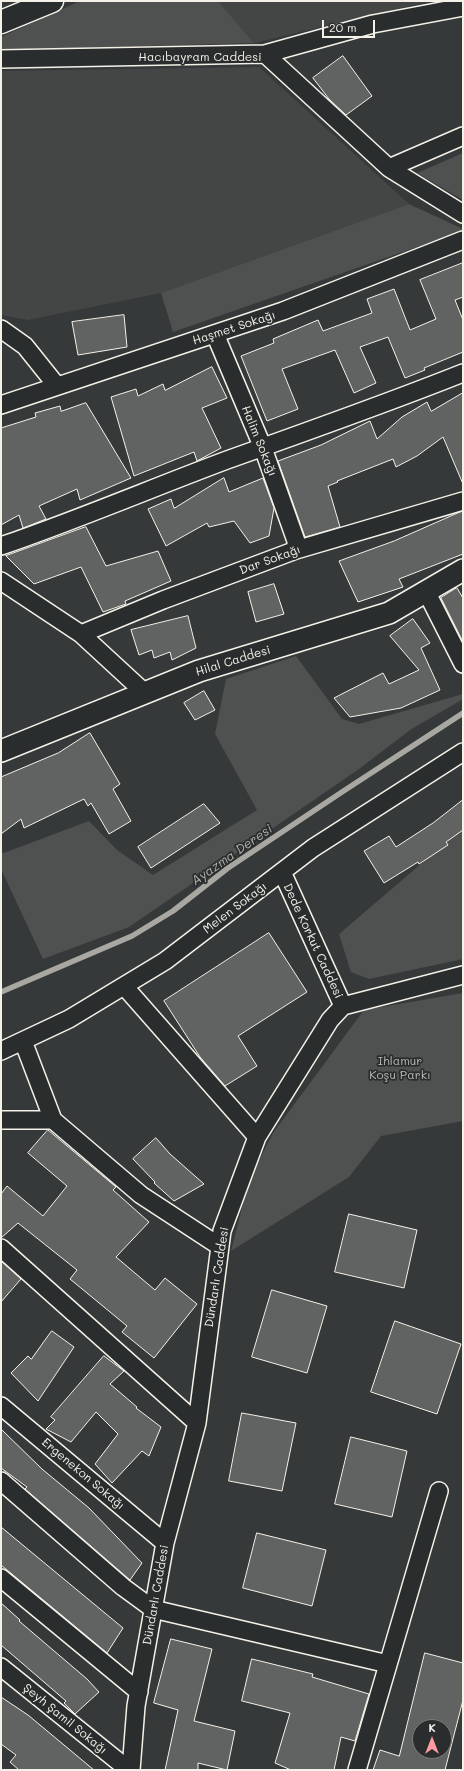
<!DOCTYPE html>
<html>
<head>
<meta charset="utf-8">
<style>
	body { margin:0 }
	#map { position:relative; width:464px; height:1771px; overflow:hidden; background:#363939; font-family:Mali,sans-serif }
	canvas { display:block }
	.frame { position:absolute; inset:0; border:2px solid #f4f1e8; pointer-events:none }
	.north { position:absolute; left:412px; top:1719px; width:40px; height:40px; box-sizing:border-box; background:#2a2d2e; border:1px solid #7b7b78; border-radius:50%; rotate:0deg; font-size:11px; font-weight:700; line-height:16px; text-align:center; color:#f4f1e8 }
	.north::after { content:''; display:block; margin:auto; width:14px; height:18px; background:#ff9aa2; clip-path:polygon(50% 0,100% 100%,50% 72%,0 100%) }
	.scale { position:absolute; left:322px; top:20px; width:53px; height:18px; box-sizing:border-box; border:2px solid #f4f1e8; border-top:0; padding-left:5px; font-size:12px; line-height:14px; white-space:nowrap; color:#f4f1e8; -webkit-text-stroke:3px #2a2d2e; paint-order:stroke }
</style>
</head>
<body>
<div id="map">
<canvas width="464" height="1771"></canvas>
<div class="frame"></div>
<div class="north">K</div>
<div class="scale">20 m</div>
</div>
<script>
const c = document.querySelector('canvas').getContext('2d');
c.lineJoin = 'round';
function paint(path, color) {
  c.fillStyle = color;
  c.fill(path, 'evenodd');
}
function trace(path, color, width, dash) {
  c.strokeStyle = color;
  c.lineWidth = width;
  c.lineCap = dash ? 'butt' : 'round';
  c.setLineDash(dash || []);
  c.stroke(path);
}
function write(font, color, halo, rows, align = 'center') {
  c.font = font + ' Mali,sans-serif';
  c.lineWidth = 3.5;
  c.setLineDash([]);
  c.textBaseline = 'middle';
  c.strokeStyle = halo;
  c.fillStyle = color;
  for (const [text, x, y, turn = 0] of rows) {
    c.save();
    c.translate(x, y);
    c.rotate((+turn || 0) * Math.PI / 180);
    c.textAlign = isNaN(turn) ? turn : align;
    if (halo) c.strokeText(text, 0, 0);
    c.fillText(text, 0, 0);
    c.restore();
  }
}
paint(new Path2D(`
	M218,1H430L254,43Z
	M259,67L409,204L161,293L28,320L1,315V71Z`), '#434645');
paint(new Path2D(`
	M80,1H218L254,43L1,50V37Z
	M463,153V200L417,173Z
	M409,204L463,229V231L173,332L161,293Z
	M296,656L342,719L359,724L463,694V699L410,730L359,769L129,927L43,959L1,869V854L89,821L117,850L153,875L257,810L215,734L226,679Z
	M463,828V959L369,979L351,972L339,934Z
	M463,993V1121L381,1136L349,1177L231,1251L249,1180L273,1133L364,1010Z`), '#4e514f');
trace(new Path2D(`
	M1,992L132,936L173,911L228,868L342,792L463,713`), '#a8a7a1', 5.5);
const building = new Path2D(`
	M343,56L372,96L346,115L329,99L313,78Z
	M463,263V297L455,300L463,320V352L424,368L425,370L405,378L388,337L360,347L376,383L354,393L335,350L282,369L298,409L267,421L241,356L274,343L273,339L318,320L323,331L372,313L367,299L394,289L410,330L436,319L420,280Z
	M124,315L127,347L78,355L72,322Z
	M212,367L227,398L202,408L221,448L197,461L194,452L134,476L111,397L136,389L138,396L163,384L165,390Z
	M463,393V484L443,437L417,456L396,467L393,459L337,481L338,482L328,486L340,527L305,537L278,461L321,445L370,421L377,439L402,417L427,402L431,411Z
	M86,403L131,478L80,500L77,489L39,506L46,519L26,527L23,528L19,515L1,525V428L36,417L35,413L60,406L61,411Z
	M224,478L229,492L263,478L274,508L269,536L250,543L234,521L209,527L207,523L166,546L148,509L171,499L174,508Z
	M463,511V554L399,579L403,587L358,602L339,561L394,541Z
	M86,527L106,566L158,551L171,581L125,601L126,604L103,612L81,567L34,584L6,556Z
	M274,584L284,614L256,622L248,592Z
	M457,588L463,598V642L441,598Z
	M188,616L196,648L172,660L170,652L154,658L152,650L139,655L131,630Z
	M413,619L430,643L421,648L440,690L401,708L350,717L334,698L383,673L389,684L419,670L390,636Z
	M204,691L215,710L195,720L184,703Z
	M90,733L120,784L113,789L131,821L109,834L91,803L88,806L84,799L24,828L21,819L1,834V777L58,753Z
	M463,800V830L446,842L448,845L419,864L418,862L384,883L364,851L389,836L396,847L433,823Z
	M204,804L220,823L151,868L138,847Z
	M269,933L307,992L238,1036L257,1066L225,1086L200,1057L164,1001Z
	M48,1130L116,1187L113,1190L149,1222L116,1257L155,1290L165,1278L197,1304L154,1358L122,1332L127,1326L70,1279L77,1270L18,1223L1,1238V1194L7,1186L43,1216L67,1186L28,1153Z
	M156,1138L170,1154L204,1184L174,1201L154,1183L155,1182L133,1159Z
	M349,1214L417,1230L404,1288L335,1272Z
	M1,1261L21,1279L1,1302Z
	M272,1290L327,1306L307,1373L252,1357Z
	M395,1321L461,1344L437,1414L371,1392Z
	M52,1331L74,1347L38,1401L11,1373L28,1356L31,1359Z
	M104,1356L124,1371L110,1384L137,1407L136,1408L161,1427L149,1456L142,1451L112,1483L95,1464L118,1434L96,1412L71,1442L46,1429L55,1420L51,1417Z
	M242,1413L296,1423L282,1491L229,1481Z
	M1,1429L42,1469L89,1508L142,1563L130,1580L25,1489L27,1487L1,1468Z
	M351,1437L407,1451L392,1517L335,1504Z
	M1,1527L123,1628L107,1653L1,1565Z
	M257,1533L326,1550L312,1606L243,1588Z
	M1,1603L20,1620L19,1621L87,1679L99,1692L75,1714L64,1703L66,1701L1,1645Z
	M171,1639L212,1649L194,1721L235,1731L227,1770L198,1763V1770H165L178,1710L154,1703Z
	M425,1653L463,1663V1700L445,1770H373L380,1750L399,1756ZM420,1727H444V1751H420Z
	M252,1659L313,1674L312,1677L369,1694L355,1741L341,1737L334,1770H291L275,1763L290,1713L242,1701Z
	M1,1697L28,1715L94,1770H19L10,1762L16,1755L1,1744Z`);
paint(building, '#616362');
trace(building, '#f4f1e8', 1);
const minor = new Path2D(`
	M265,54L373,24L463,7
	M1,59L265,54L389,168L463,214
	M389,168L463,136
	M1,329L25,346L57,386
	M215,334L263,448L296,541V550
	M1,405L283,311L463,240
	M1,546C77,520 152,488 227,460C306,432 385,404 463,373
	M1,581L81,634L145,693
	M426,591L463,664
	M81,634L163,600L296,550L463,501
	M282,872L343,1006L463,975
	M124,986L257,1137L330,1020L343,1006
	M23,1041L53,1120L141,1195L219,1246
	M1,1051L69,1019L165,961L313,848L463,752
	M1,1120H53
	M1,1248L197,1423L165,1543L136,1706L131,1770
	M1,1406L165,1543
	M197,1423L222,1231L257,1137
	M1,1481L123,1587L153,1609L388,1664
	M1,1578L139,1692
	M1,1667L129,1770
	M357,1770L439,1491`);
const tertiary = new Path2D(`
	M1,751L199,671L389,613L463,570`);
const primary = new Path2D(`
	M1,22L52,1`);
trace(minor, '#f4f1e8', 20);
trace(tertiary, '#f4f1e8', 24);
trace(primary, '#f4f1e8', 25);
trace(minor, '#2a2d2e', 17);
trace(tertiary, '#2a2d2e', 21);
trace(primary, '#2a2d2e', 22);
write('12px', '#f4f1e8', '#2a2d2e', [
	["Hacıbayram Caddesi",200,57],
	["Haşmet Sokağı",234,328,-18],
	["Halim Sokağı",259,441,68],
	["Dar Sokağı",270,560,-20],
	["Hilal Caddesi",233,661,-17],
	["Melen Sokağı",235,908,-37],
	["Dede Korkut Caddesi",313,941,65],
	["Dündarlı Caddesi",217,1277,-81],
	["Ergenekon Sokağı",83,1474,40],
	["Dündarlı Caddesi",156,1595,-80],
	["Şeyh Şamil Sokağı",65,1719,39]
]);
write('12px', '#bab9b2', '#2a2d2e', [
	["Ihlamur",400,1061],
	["Koşu Parkı",400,1075]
]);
write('italic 13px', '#b4b3ad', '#2a2d2e', [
	["Ayazma Deresi",232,855,-35]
]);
</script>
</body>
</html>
